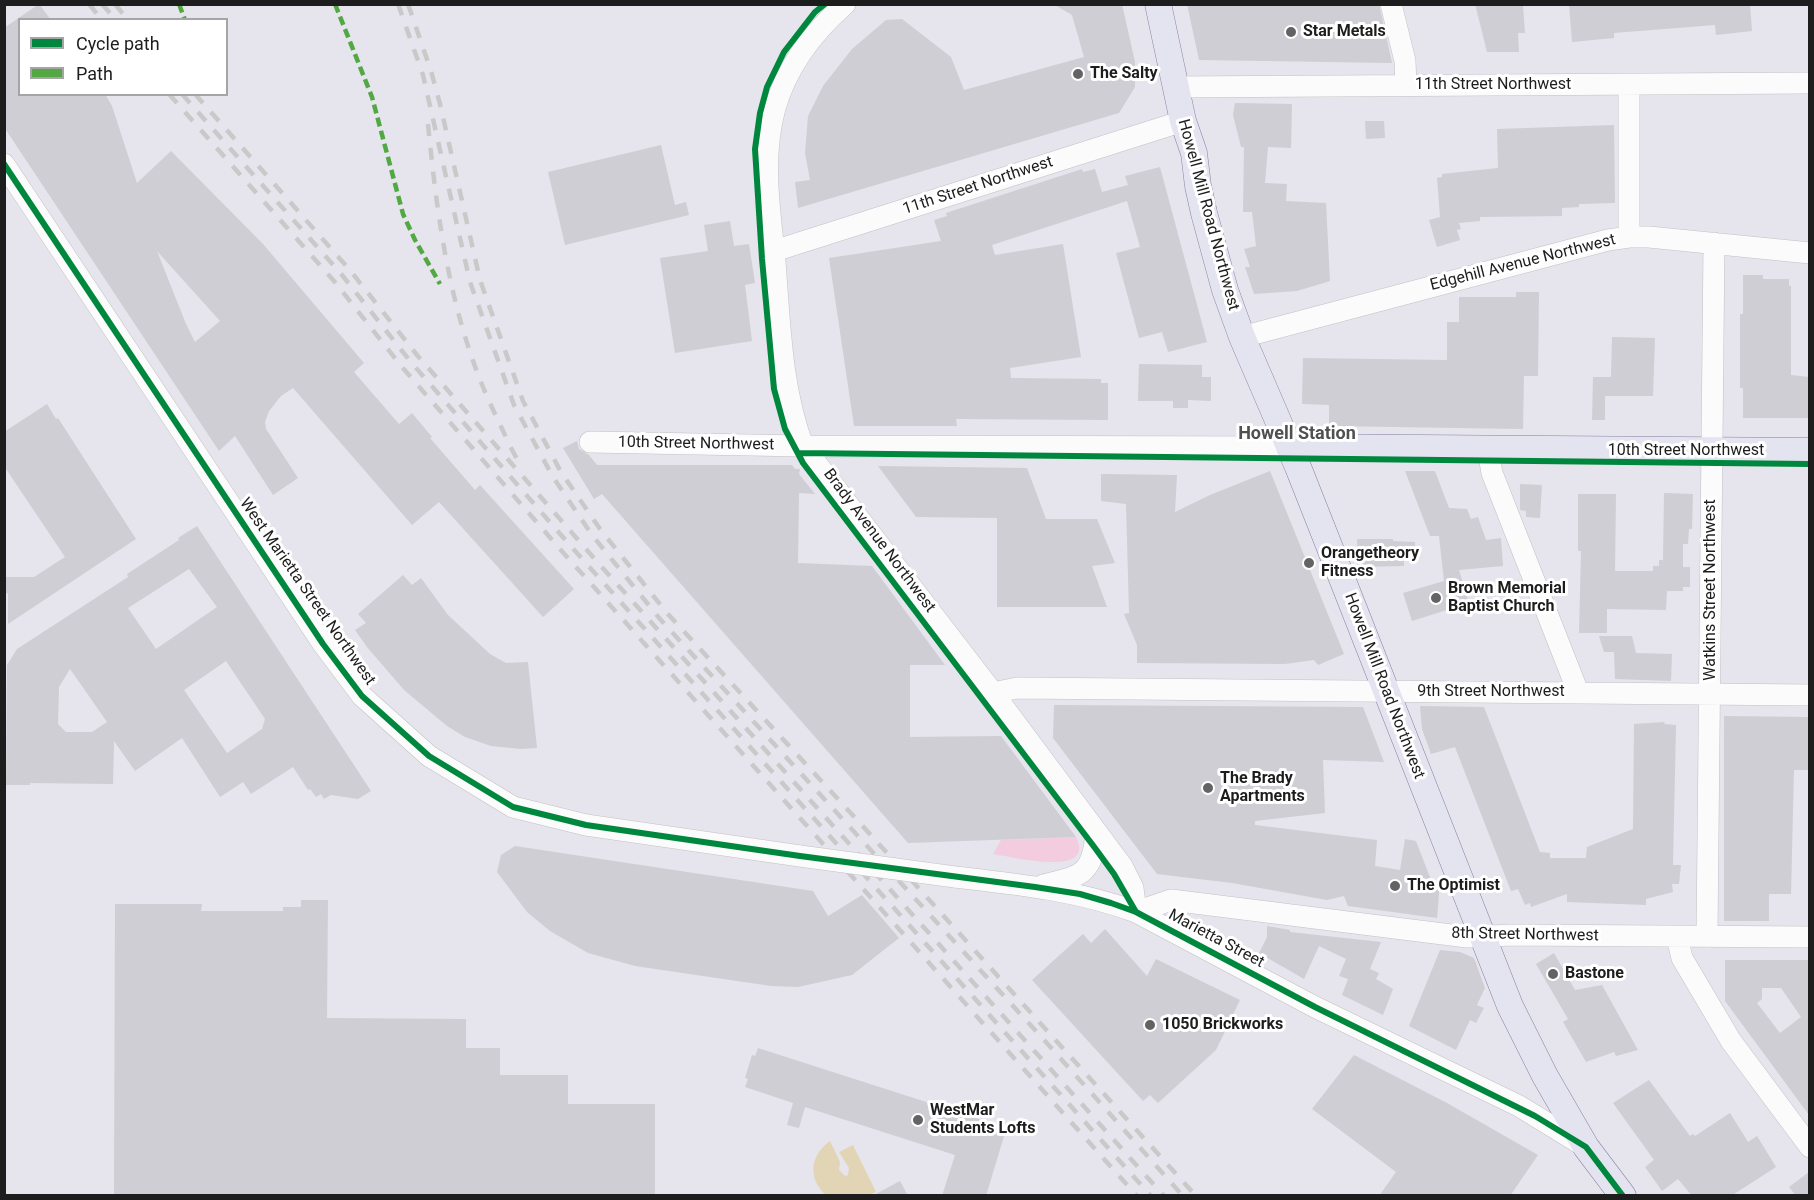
<!DOCTYPE html>
<html>
<head>
<meta charset="utf-8">
<style>
	body { margin:0 }
	#map { position:relative; width:1814px; height:1200px; overflow:hidden; background:#e6e4ec; font-family:Roboto,sans-serif }
	canvas { display:block }
	.frame { position:absolute; inset:0; border:6px solid #1d1d1d; pointer-events:none }
	.legend { position:absolute; left:18px; top:18px; width:210px; height:78px; box-sizing:border-box; background:#fff; border:2px solid #a5a5a5; margin:0; padding:8px 10px; list-style:none; font-size:18px; color:#1d1d1d }
	.legend li { display:flex; align-items:center; gap:12px; height:30px }
	.legend b { width:30px; border:2px solid #a5a5a5 }
</style>
</head>
<body>
<div id="map">
<canvas width="1814" height="1200"></canvas>
<div class="frame"></div>
<ul class="legend">
<li><b style="height:8px;background:#00873e"></b>Cycle path</li>
<li><b style="height:8px;background:#52a943"></b>Path</li>
</ul>
</div>
<script>
const c = document.querySelector('canvas').getContext('2d');
c.lineJoin = 'round';
function paint(path, color) {
  c.fillStyle = color;
  c.fill(path, 'evenodd');
}
function trace(path, color, width, dash) {
  c.strokeStyle = color;
  c.lineWidth = width;
  c.lineCap = dash ? 'butt' : 'round';
  c.setLineDash(dash || []);
  c.stroke(path);
}
function write(font, color, halo, rows, align = 'center') {
  c.font = font + ' Roboto,sans-serif';
  c.lineWidth = 6;
  c.setLineDash([]);
  c.textBaseline = 'middle';
  c.strokeStyle = halo;
  c.fillStyle = color;
  for (const [text, x, y, turn = 0] of rows) {
    c.save();
    c.translate(x, y);
    c.rotate((+turn || 0) * Math.PI / 180);
    c.textAlign = isNaN(turn) ? turn : align;
    if (halo) c.strokeText(text, 0, 0);
    c.fillText(text, 0, 0);
    c.restore();
  }
}
paint(new Path2D(`
	M1076,837C1097,879 1010,856 993,854L1001,840Z`), '#f3ccdf');
paint(new Path2D(`
	M830,1141L840,1162L839,1170L845,1176L848,1175L849,1168L839,1152L853,1145L876,1192L869,1195L827,1196C807,1179 810,1155 830,1141Z`), '#e2d5b5');
paint(new Path2D(`
	M39,4L51,20H20V94H105L112,106L137,183L171,151L263,244L364,363L354,372L399,424L412,413L432,437L430,438L475,490L480,485L574,589L543,617L439,502L412,525L293,388L281,396L269,411L265,422L266,429L298,478L273,495L235,436L219,451L4,127V28ZM157,251L220,321L195,342L186,324Z
	M1053,4H1122L1135,62V87L1119,113L798,208L795,182L810,180L805,153L808,116L823,86L852,49L886,20L902,19L951,57L964,90L1084,57L1072,15Z
	M1187,4H1379L1392,63L1199,60Z
	M1475,4L1523,6L1525,33H1518L1519,52H1487Z
	M1569,4H1750L1752,31L1716,35L1715,25L1614,33V38L1572,42Z
	M1235,103L1292,104L1291,148L1268,147L1265,183L1287,184L1286,201L1326,203L1330,281L1297,291L1254,294L1245,267H1250L1244,249L1256,246L1252,212H1243L1244,147H1241L1233,115Z
	M1365,121H1384L1385,138L1366,139Z
	M1614,125L1615,203L1579,204V207L1562,208V216L1480,217V221L1459,223L1461,229L1457,230L1460,240L1437,247L1429,220L1440,217L1437,178L1442,177V174L1498,168L1497,129Z
	M661,145L675,205L686,202L689,215L565,245L548,172Z
	M1160,167L1207,342L1168,352L1162,332L1139,338L1116,253L1140,247L1127,201L992,245L995,255L1063,244L1081,357L1010,368L1011,378L1101,379V383H1108V420L956,419L957,426H854L829,258L941,241L934,220L947,216L946,213L1082,169L1083,172L1095,169L1102,192L1128,185L1125,176Z
	M730,221L734,246L749,244L755,283L745,285L752,341L675,353L660,258L708,251L704,225Z
	M1743,275H1763V279H1789V286H1791V375L1809,377V418H1743V388H1740V314H1743Z
	M1516,292H1539L1538,376H1524L1523,429L1329,426V405L1302,404L1303,358L1447,360V322H1459V297H1516Z
	M1612,337L1655,338L1653,396H1605V420H1592L1593,377H1611Z
	M1139,364L1202,365V377H1211V401L1188,400V408H1173V401H1138Z
	M47,404L56,419L58,418L136,539L8,624V593L4,594V577H34L65,557L4,466V432Z
	M577,441L579,449L589,455L597,465H792L795,469H800L799,474L815,494L799,493L798,563L872,566L945,665H910V737L1001,736L1076,837L908,843L602,494L594,499L563,448Z
	M878,466L1027,468L1046,519H1097L1115,563L1092,566L1107,607H997V518L916,517Z
	M1270,471L1344,654L1318,665L1314,660L1285,664L1137,663V645L1124,614L1129,613L1126,504L1101,501V474L1177,475L1175,512L1210,495Z
	M1405,471H1435L1449,508L1467,509L1471,519L1478,517L1486,540L1501,538L1503,566L1459,570L1469,603L1412,621L1403,593L1444,581L1439,536H1430Z
	M1520,484L1542,485L1540,518L1526,517V511L1520,510Z
	M1664,493L1693,494L1692,529H1689L1688,544H1683V567H1690V587H1683V591H1667L1666,610L1607,609V633H1579L1581,551H1578V494H1616L1615,571H1653V566H1659V560H1663Z
	M197,526L371,791L358,799L331,795L324,799L321,794L316,797L310,789L308,790L293,767L251,794L243,782L220,797L182,738L135,771L114,741L113,784L30,783V785H6L7,665L17,649L128,577L127,574L179,540L178,538ZM189,569L217,607L156,649L128,608ZM226,661L265,719L262,729L227,753L184,690ZM70,669L107,722L92,732H66L58,724L59,687Z
	M1357,539H1393V541L1415,542V559H1404V566L1357,567Z
	M403,575L412,585L421,578L448,615L490,654L506,663L528,662L537,748L521,749L491,746L465,737L447,726L404,690L367,647L355,630L366,623L358,614Z
	M1599,636H1632L1636,653L1672,654L1671,681L1615,679L1614,652H1604Z
	M1054,705L1363,707L1384,762L1323,760L1325,813L1255,821V825L1377,840L1375,866L1400,870L1405,839L1416,841L1431,880L1440,882L1437,918L1348,906L1344,896L1327,900L1232,883L1157,874L1053,738Z
	M1420,706L1484,707L1540,852L1550,853V858H1586L1587,847L1633,829L1634,724L1665,722L1664,724L1676,725L1673,865H1681L1679,884H1672L1673,892L1646,899V905L1567,902V894L1531,907L1530,903L1525,905L1518,889L1511,891L1455,747L1431,754L1422,729Z
	M1724,716L1809,717V770H1794L1791,894H1769V921H1724Z
	M515,846L813,891L828,916L862,895L899,938L852,975L798,987L771,986L635,966L588,953L550,931L527,912L497,872L501,855Z
	M301,900H328L327,1018L466,1019V1048H500V1075H568V1104H655V1196H114L115,904H202L201,911H283V907H301Z
	M1267,926L1290,930V932L1381,942L1370,969L1379,973L1376,979L1393,989L1383,1015L1342,995L1348,979L1339,976L1346,959L1319,946L1304,979L1259,953L1267,937Z
	M1105,929L1147,976L1156,959L1240,1000L1216,1050L1158,1103L1150,1095L1143,1101L1032,980L1083,934L1091,943Z
	M1440,950L1460,952L1474,958L1485,988L1477,1005L1484,1008L1476,1023L1470,1020L1456,1050L1409,1026Z
	M1554,953L1575,990L1602,985L1638,1050L1616,1056L1614,1052L1586,1062L1563,1022L1568,1019L1536,964Z
	M1725,960H1809V1115L1725,1001ZM1762,988H1781L1801,1017L1780,1033L1757,1003L1762,999Z
	M758,1048L1004,1127L1001,1135L1004,1136L986,1196H942L955,1155L805,1107L799,1128L787,1125L793,1103L745,1087L748,1079L745,1078L752,1055L755,1056Z
	M1354,1055L1447,1103L1538,1155L1510,1196H1379L1396,1172L1312,1109Z
	M1649,1080L1690,1136L1693,1134L1695,1136L1730,1113L1748,1142L1757,1136L1776,1167L1731,1196H1692L1678,1179L1662,1191L1645,1167L1654,1160L1613,1103Z
	M1809,1172V1196H1796L1789,1187Z
	M900,1181L908,1196H872Z`), '#cfced4');
const minor = new Path2D(`
	M845,4C812,33 787,66 775,108C761,158 770,212 775,262C780,323 781,388 803,446L993,693L1122,866L1133,888L1136,912
	M1391,4L1405,61L1406,86
	M1629,85V237
	M1176,87L1810,83
	M4,164L323,644L362,696L429,756L513,807L586,825L800,856
	M774,251L1183,121
	M1242,337L1608,240L1629,237H1649L1810,253
	M590,442L803,446L1289,447
	M1488,450L1492,473L1578,692
	M993,693L1017,688L1810,695
	M955,877C1016,884 1077,890 1136,912L1315,1007L1519,1106L1586,1147
	M1043,885C1081,876 1093,875 1096,832
	M1136,912L1171,900L1467,937L1512,935L1810,937
	M1677,937L1682,958L1731,1041L1810,1147
	M1707,937L1714,243`);
const major = new Path2D(`
	M1158,4L1183,121L1194,153L1198,186L1204,213L1225,290L1242,337L1298,467L1343,581L1510,1006L1545,1076L1586,1147L1623,1196
	M1289,447L1810,451`);
trace(minor, '#c2c1c4', 22);
trace(major, '#8781a2', 27);
trace(minor, '#fbfbfc', 21);
trace(major, '#e4e3f0', 26);
trace(new Path2D(`
	M89,4L102,20
	M102,4L116,20
	M115,4L128,20
	M398,4L423,75L470,282L514,405L553,477L592,535L660,619L1045,1041L1183,1196
	M408,4L431,71L440,104L480,280L523,401L561,472L600,529L667,613L859,822L1196,1196
	M169,94L334,281L402,367L560,549L1137,1196
	M182,94L342,275L410,361L568,543L1151,1196
	M195,94L349,269L417,355L600,565L1164,1196
	M428,124C438,226 452,328 498,420C505,435 512,452 521,465`), '#c9c9ca', 4.5, [12, 12]);
const minorBridge = new Path2D(`
	M800,856L955,877`);
trace(minorBridge, '#c2c1c4', 22, []);
trace(minorBridge, '#fbfbfc', 21);
trace(new Path2D(`
	M179,4L185,20
	M335,4L372,97L403,214L415,240L440,284`), '#52a943', 4.5, [9, 4.5]);
trace(new Path2D(`
	M825,4L815,12L784,52L767,87L760,113L755,149L762,259L774,389L785,429L803,463L1095,848L1114,874L1136,912
	M4,164L323,644L362,696L429,756L513,807L586,825L800,856L1035,887L1080,894L1111,903L1136,912L1315,1007L1535,1116L1586,1147L1623,1196
	M798,453L1810,464`), '#00873e', 6);
for (const [x, y, r, color] of [
	[1291,32,6,"#636365"],
	[1078,74,6,"#636365"],
	[1309,563,6,"#636365"],
	[1436,598,6,"#636365"],
	[1208,788,6,"#636365"],
	[1395,886,6,"#636365"],
	[1553,974,6,"#636365"],
	[1150,1025,6,"#636365"],
	[918,1120,6,"#636365"]
]) {
  const dot = new Path2D();
  dot.arc(x, y, r, 0, 2 * Math.PI);
  c.fillStyle = color;
  c.fill(dot);
  trace(dot, '#fff', 2);
}
write('bold 16px', '#1d1d1d', '#fff', [
	["Star Metals",1303,32],
	["The Salty",1090,74],
	["Orangetheory",1321,554],
	["Fitness",1321,572],
	["Brown Memorial",1448,589],
	["Baptist Church",1448,607],
	["The Brady",1220,779],
	["Apartments",1220,797],
	["The Optimist",1407,886],
	["Bastone",1565,974],
	["1050 Brickworks",1162,1025],
	["WestMar",930,1111],
	["Students Lofts",930,1129]
], 'left');
write('16px', '#1d1d1d', '#fff', [
	["11th Street Northwest",1493,85],
	["11th Street Northwest",978,186,-18],
	["Howell Mill Road Northwest",1208,215,75],
	["Edgehill Avenue Northwest",1523,263,-14],
	["10th Street Northwest",696,444,1],
	["10th Street Northwest",1686,451],
	["Brady Avenue Northwest",879,541,53],
	["Watkins Street Northwest",1711,590,-90],
	["West Marietta Street Northwest",307,592,55],
	["Howell Mill Road Northwest",1384,686,69],
	["9th Street Northwest",1491,692],
	["8th Street Northwest",1525,935,1],
	["Marietta Street",1216,939,28]
]);
write('bold 18px', '#505050', '#fff', [
	["Howell Station",1297,434]
]);
</script>
</body>
</html>
